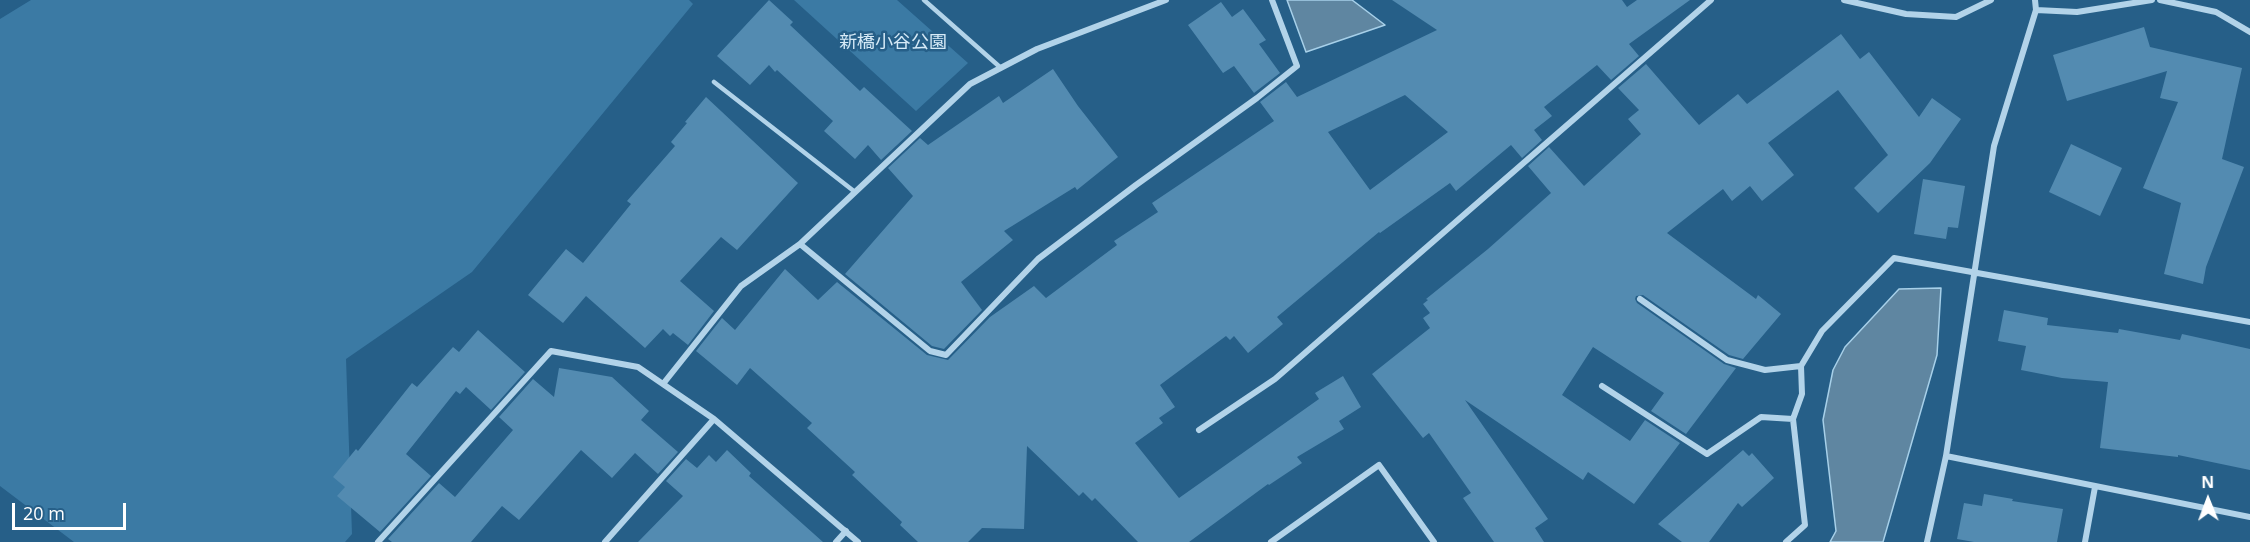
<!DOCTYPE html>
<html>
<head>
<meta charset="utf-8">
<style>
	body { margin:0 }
	#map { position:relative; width:2250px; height:542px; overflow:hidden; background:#265f88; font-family:"Open Sans",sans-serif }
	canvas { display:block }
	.north { position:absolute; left:2178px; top:470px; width:60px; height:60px; -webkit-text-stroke:4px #265f88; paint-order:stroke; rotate:359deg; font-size:16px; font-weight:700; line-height:24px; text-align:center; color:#fff }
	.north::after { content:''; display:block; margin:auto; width:21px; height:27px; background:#fff; clip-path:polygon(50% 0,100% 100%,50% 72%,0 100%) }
	.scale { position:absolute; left:12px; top:503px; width:114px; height:27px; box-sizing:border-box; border:3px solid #fff; border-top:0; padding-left:8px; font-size:18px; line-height:21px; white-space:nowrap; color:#fff; -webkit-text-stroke:4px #265f88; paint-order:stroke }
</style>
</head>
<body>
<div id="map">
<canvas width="2250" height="542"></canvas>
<div class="north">N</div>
<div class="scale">20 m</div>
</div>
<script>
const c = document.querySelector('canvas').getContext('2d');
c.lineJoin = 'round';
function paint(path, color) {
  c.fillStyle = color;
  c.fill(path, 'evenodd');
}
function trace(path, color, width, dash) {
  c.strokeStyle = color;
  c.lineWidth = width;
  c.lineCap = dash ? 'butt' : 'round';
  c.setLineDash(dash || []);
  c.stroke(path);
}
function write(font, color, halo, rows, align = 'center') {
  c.font = font + ' "Open Sans","Noto Sans JP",sans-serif';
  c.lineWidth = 5;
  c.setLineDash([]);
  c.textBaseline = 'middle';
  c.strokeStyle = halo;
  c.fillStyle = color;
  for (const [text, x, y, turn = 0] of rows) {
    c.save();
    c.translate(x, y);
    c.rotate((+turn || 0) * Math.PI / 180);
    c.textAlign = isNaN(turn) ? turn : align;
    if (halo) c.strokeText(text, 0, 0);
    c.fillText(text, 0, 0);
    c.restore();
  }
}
paint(new Path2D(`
	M31,0H689L693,4L472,272L346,359L352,534L345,542H74L0,486V19Z
	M794,0H897L968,63L916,111Z`), '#3b7aa4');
const water = new Path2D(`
	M1287,0H1352L1385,25L1306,52Z
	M1941,288L1937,355L1883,542H1830L1836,531L1823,420L1833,370L1845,347L1899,289Z`);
paint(water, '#5f86a1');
trace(water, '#a7d0e9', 1.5);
paint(new Path2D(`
	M769,0L793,22L790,25L860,91L864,87L912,131L881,160L868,145L855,159L824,131L833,121L777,70L775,72L769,65L750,85L717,56Z
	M1392,0H1622L1627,7L1637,0H1690L1629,44L1639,56L1611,80L1597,65L1544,107L1552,116L1534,130L1542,140L1522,158L1511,145L1456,191L1450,183L1380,233L1379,232L1277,317L1283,324L1248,353L1234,336L1230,340L1226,336L1160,385L1175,407L1159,418L1163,423L1135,443L1179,498L1319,399L1315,393L1343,376L1361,407L1339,421L1344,429L1297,457L1302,463L1269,485L1268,484L1189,542H1138L1095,498L1092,501L1083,492L1079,496L1027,446L1024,529L982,528L968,542H918L900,525L902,522L852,475L855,472L807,428L812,423L750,368L737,385L696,351L722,318L735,330L785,269L818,300L837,282L927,355L948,360L990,317L1034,286L1046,298L1117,245L1114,241L1158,212L1152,203L1274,121L1260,102L1286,82L1297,97L1437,30ZM1405,95L1448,132L1370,190L1328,132Z
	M1221,2L1232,17L1243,9L1266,40L1259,44L1280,73L1254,93L1234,66L1223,73L1188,25Z
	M2144,27L2150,47L2242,68L2222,159L2244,167L2206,267L2203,284L2164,274L2181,203L2143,188L2178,102L2160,98L2167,71L2067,101L2053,55Z
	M1841,34L1860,59L1869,52L1919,117L1932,98L1961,119L1930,163L1878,213L1854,188L1888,155L1838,90L1768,143L1794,175L1762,201L1750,186L1732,201L1723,189L1667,233L1756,299L1758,295L1781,314L1743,359L1729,355L1643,295L1636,296L1635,299L1637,303L1724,364L1736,368L1686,434L1651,411L1664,393L1593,347L1562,395L1630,441L1645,420L1680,443L1634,504L1588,472L1583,480L1465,400L1548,519L1535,528L1544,542H1494L1463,498L1471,493L1429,433L1423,438L1372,374L1430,328L1423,318L1430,313L1423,304L1428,300L1426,299L1488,249L1551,193L1528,166L1549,147L1584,186L1641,134L1628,119L1639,110L1618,88L1646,64L1699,125L1738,94L1747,104Z
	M1053,69L1078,106L1118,157L1077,190L1075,187L1004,231L1013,240L961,282L982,310L944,349L932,346L845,274L913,196L888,168L920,138L928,145L999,96L1003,103Z
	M706,97L798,183L737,250L721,237L680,281L714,311L688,345L673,333L670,336L663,329L645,348L586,296L563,323L528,295L566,249L583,263L631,204L627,201L675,146L671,142L687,123L685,122Z
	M2071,144L2122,168L2100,216L2049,192Z
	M1923,179L1965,186L1958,228L1948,227L1946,239L1914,234Z
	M2004,310L2048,318L2047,325L2118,333L2119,329L2180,340L2182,334L2250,349V470L2178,455V457L2100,448L2108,382L2062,378L2021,370L2026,346L1998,341Z
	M478,330L525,372L491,410L466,387L460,394L456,391L406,454L431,476L380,532L337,496L345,487L333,477L356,449L358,451L412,383L417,387L453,347L459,352Z
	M559,368L612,377L649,411L641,420L678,452L658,474L635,453L612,478L581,450L519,520L502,506L471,542H392L388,539L439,483L455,497L513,430L499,417L533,379L554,397Z
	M727,450L751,473L749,476L823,542H638L683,496L666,481L686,459L697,468L709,455L716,462Z
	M1743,450L1749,456L1752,453L1774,478L1742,507L1738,503L1709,542H1682L1658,524Z
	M1984,494L2013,499L2012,501L2063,509L2057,542H1974L1957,539L1964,503L1982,506Z`), '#538bb1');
trace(new Path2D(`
	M924,0L1001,68
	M714,82L855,192`), '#b2d3e9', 4.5);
trace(new Path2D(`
	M1166,0L1037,49L970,84L800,244L930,351L946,355L1038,259L1136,185L1257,98L1297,66L1272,0
	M1844,0L1906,14L1956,17L1991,0
	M2160,0L2216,12L2250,32
	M2036,10L2077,12L2152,0
	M1640,299L1727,360L1765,370L1801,366
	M663,384L741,286L800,244
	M1602,386L1707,454L1761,417L1793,419
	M1199,430L1275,379L1711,0
	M1946,456L2250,517
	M378,542L551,351L638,367L714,419L858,542
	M605,542L714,419
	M836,542L846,531
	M1271,542L1379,465L1434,542
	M1786,542L1805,525L1793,419L1802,394L1801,366L1822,331L1894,258L2250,322
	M1927,542L1946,456L1994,146L2036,10L2035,0
	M2085,542L2095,487`), '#b2d3e9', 6);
write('18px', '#d6eaf7', '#265f88', [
	["新橋小谷公園",893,43]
]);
</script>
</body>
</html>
